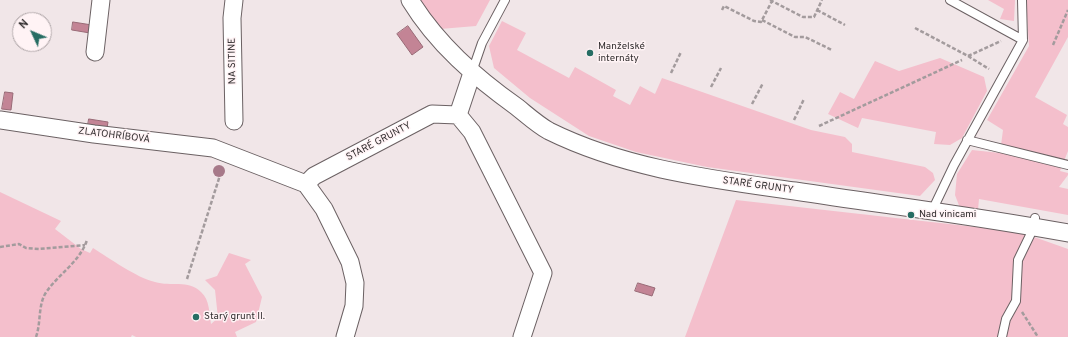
<!DOCTYPE html>
<html>
<head>
<meta charset="utf-8">
<style>
	body { margin:0 }
	#map { position:relative; width:1068px; height:337px; overflow:hidden; background:#f1e6e8; font-family:Overpass,sans-serif }
	canvas { display:block }
	.north { position:absolute; left:12px; top:12px; width:40px; height:40px; box-sizing:border-box; background:#fff3f5; border:1px solid #ada4a6; border-radius:50%; rotate:314deg; font-size:11px; font-weight:700; line-height:16px; text-align:center; color:#322e2f }
	.north::after { content:''; display:block; margin:auto; width:14px; height:18px; background:#266d63; clip-path:polygon(50% 0,100% 100%,50% 72%,0 100%) }
</style>
</head>
<body>
<div id="map">
<canvas width="1068" height="337"></canvas>
<div class="north">N</div>
</div>
<script>
const c = document.querySelector('canvas').getContext('2d');
c.lineJoin = 'round';
function paint(path, color) {
  c.fillStyle = color;
  c.fill(path, 'evenodd');
}
function trace(path, color, width, dash) {
  c.strokeStyle = color;
  c.lineWidth = width;
  c.lineCap = dash ? 'butt' : 'round';
  c.setLineDash(dash || []);
  c.stroke(path);
}
function write(font, color, halo, rows, align = 'center') {
  c.font = font + ' Overpass,sans-serif';
  c.lineWidth = 3;
  c.setLineDash([]);
  c.textBaseline = 'middle';
  c.strokeStyle = halo;
  c.fillStyle = color;
  for (const [text, x, y, turn = 0] of rows) {
    c.save();
    c.translate(x, y);
    c.rotate((+turn || 0) * Math.PI / 180);
    c.textAlign = isNaN(turn) ? turn : align;
    if (halo) c.strokeText(text, 0, 0);
    c.fillText(text, 0, 0);
    c.restore();
  }
}
paint(new Path2D(`
	M420,0H490L476,26L440,29Z
	M988,0H1015L1014,21L1000,19L1004,9Z
	M1026,0H1068V37L1035,97L1067,115L1063,124L1068,127V151L1060,171L1068,173V175L1059,187L1068,189V215L979,199L978,210L960,208L955,195L957,174L972,150L1000,153L1003,130L987,120L1029,46Z
	M502,21L526,33L517,50L569,78L575,67L616,90L613,96L630,105L640,86L655,94L662,78L811,130L845,137L852,144V152L925,167L933,173L935,180L920,196L707,167L636,152L589,136L530,98L494,68L489,46Z
	M940,58L984,77L987,91L962,138L950,145L934,144L936,132L862,118L858,128L828,114L840,92L854,99L875,61L899,71Z
	M0,192L61,221L55,229L81,249L90,253L93,248C109,258 137,278 155,282C171,287 188,279 201,292C210,300 209,313 211,324L218,318L215,290L205,280L217,276L229,253L251,260L245,264L262,297L256,322L235,332L237,337H136L132,335L131,337H0Z
	M736,200L1020,232L1068,249V337H685Z`), '#f4bfcc');
const water = new Path2D(`
	M73,22L92,25L90,33L72,30Z
	M408,26L423,47L412,55L397,34Z
	M5,92L13,93L11,110L2,109Z
	M89,119L108,122L107,128L88,125Z
	M638,283L655,288L652,296L635,291Z`);
paint(water, '#c38495');
trace(water, '#986a76', 1);
const service = new Path2D(`
	M950,0L1023,40
	M472,72L482,43L505,0
	M967,140L1068,165
	M932,211L954,165L1023,40L1022,0
	M1002,337L1006,319L1016,301L1018,260L1034,227L1035,218`);
const minor = new Path2D(`
	M234,0L232,18L234,121
	M410,0C437,44 475,77 517,107C527,115 538,125 549,131C626,169 711,179 795,191C886,205 977,216 1068,233
	M95,52L101,0
	M472,73L458,115L472,132L543,273L522,337
	M0,120L94,134L213,148L306,184
	M345,337L354,306L355,283L350,262L324,209L306,184L314,176L432,114L458,115`);
trace(service, '#6b6163', 10);
trace(minor, '#6b6163', 19);
trace(new Path2D(`
	M770,0L803,17H814L822,0
	M722,10L724,6L754,21L761,22L772,1
	M817,10L845,25
	M762,20L795,37H805L832,50
	M915,28L968,56L989,69
	M1053,45L1068,10
	M968,56L1001,41
	M671,73L681,52
	M711,87L721,68
	M752,104L763,83
	M794,120L804,99
	M819,126L962,60
	M0,247L19,244L26,248L39,249L85,245
	M187,279L222,169
	M1022,312L1038,337
	M36,337C41,323 38,307 45,294C57,275 80,262 87,240`), '#a39b9d', 2.5, [4, 2]);
trace(service, '#fff', 8);
trace(minor, '#fff', 17);
c.fillStyle = '#a77989';
for (const [x, y] of [
	[219,171]
]) {
  c.beginPath();
  c.arc(x, y, 6, 0, 2 * Math.PI);
  c.fill();
}
for (const [x, y, r, color] of [
	[590,53,4,"#266d63"],
	[911,215,4,"#266d63"],
	[196,317,4,"#266d63"]
]) {
  const dot = new Path2D();
  dot.arc(x, y, r, 0, 2 * Math.PI);
  c.fillStyle = color;
  c.fill(dot);
  trace(dot, '#fff3f5', 1.5);
}
write('10px', '#322e2f', '#fff3f5', [
	["Manželské",598,47],
	["internáty",598,59],
	["Nad vinicami",919,215],
	["Starý grunt II.",204,317]
], 'left');
write('10px', '#322e2f', '#fff3f5', [
	["NA SITINE",233,61,-91],
	["ZLATOHRÍBOVÁ",114,136,7],
	["STARÉ GRUNTY",379,142,-28],
	["STARÉ GRUNTY",758,186,8]
]);
</script>
</body>
</html>
